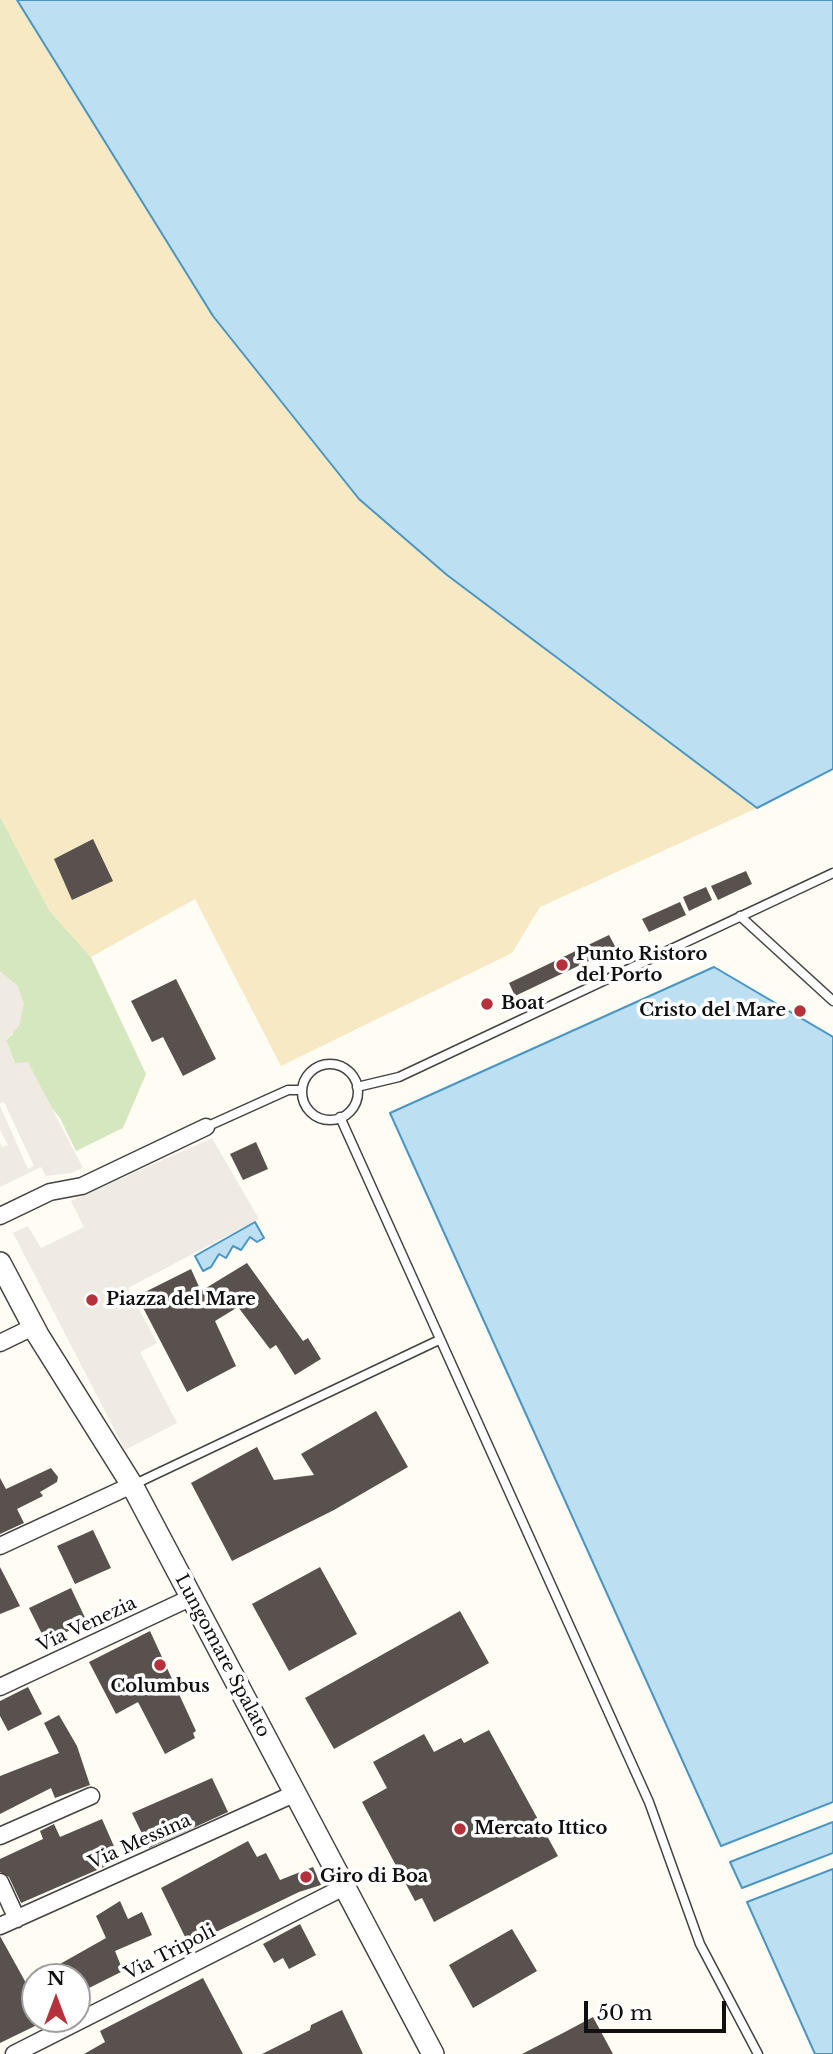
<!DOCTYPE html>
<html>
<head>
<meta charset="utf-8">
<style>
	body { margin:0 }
	#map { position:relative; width:833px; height:2054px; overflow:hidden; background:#fefcf3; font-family:"Libre Baskerville",serif }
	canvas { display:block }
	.north { position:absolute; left:21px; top:1963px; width:70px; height:70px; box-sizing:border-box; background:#fff; border:2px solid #9f9f9f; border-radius:50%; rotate:0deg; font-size:19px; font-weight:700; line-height:28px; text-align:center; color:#101010 }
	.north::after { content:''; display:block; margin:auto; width:24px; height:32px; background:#b5323c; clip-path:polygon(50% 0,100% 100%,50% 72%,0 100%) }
	.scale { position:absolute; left:584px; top:2001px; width:142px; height:32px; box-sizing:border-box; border:4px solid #101010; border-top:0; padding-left:9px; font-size:21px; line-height:24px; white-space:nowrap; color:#101010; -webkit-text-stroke:5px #fff; paint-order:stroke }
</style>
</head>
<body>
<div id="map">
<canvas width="833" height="2054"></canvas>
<div class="north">N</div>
<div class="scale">50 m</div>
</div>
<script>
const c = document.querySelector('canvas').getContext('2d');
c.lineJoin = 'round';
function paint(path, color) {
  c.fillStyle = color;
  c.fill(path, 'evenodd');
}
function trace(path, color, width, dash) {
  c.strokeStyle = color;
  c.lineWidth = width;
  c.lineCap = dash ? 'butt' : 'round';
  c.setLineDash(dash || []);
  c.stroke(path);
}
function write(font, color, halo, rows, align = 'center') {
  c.font = font + ' "Libre Baskerville",serif';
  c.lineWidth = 7;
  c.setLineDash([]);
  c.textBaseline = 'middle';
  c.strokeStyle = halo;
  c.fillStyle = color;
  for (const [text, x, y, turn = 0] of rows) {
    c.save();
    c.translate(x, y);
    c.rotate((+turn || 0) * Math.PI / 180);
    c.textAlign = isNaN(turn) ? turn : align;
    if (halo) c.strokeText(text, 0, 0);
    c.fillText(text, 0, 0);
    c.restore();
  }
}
paint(new Path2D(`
	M0,816L49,910L91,957L146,1074L123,1128L76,1151L60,1118L15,1063L6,1040L13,1034L0,971Z`), '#d4e7bf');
paint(new Path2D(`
	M0,0H17L213,316L555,658L757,808L540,907L512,953L281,1066L195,899L91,957L49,910L0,816Z`), '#f6e9c4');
paint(new Path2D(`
	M0,971L18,986L24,1004L19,1026L6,1040L15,1063L28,1062L83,1168L71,1173L46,1176L41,1167L0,1187V1142L2,1147L8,1145L0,1130V1106L28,1169L34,1166L4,1102L0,1103Z
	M212,1138L259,1219L128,1288L157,1343L140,1352L177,1423L125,1450L13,1233L28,1226L41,1248L68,1235L84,1227L71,1201Z`), '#efebe2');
const water = new Path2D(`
	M17,0H833V769L757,808L447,575L359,499L213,316Z
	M714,967L833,1037V1802L721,1846L390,1113Z
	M255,1222L264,1238L257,1242L250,1237L241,1250L233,1246L226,1258L219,1254L211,1267L203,1271L195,1256Z
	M833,1822V1853L742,1888L730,1862Z
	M833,1869V2054H815L747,1902Z`);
paint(water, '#bcdff2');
trace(water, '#4995c3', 2);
paint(new Path2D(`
	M93,839L113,881L72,900L54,859Z
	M746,871L752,884L718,900L711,886Z
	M706,887L712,900L689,911L683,897Z
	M680,902L686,915L649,932L642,919Z
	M609,935L616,948L515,996L509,983Z
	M176,979L216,1059L183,1076L163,1037L152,1042L131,1001Z
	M256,1142L268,1169L243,1180L230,1154Z
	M247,1263L303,1341L308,1338L321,1359L295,1375L276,1345L270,1349L238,1307L215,1321L236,1366L187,1392L137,1296L191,1269L201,1291Z
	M376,1411L408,1467L334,1510L232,1561L191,1483L257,1447L274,1480L314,1475L301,1454Z
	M51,1468L58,1477L57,1482L40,1492L43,1496L17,1509L24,1523L0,1534V1478L6,1489Z
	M93,1530L111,1568L75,1584L57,1546Z
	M0,1567L20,1606L0,1614Z
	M320,1567L357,1634L289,1671L252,1604Z
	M71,1588L87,1622L46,1642L29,1608Z
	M460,1611L489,1663L334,1749L305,1698Z
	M150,1631L196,1731L193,1733L195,1738L165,1754L138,1702L116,1714L89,1662Z
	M28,1687L42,1714L8,1731L0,1716V1701Z
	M59,1715L77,1746L90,1785L55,1798L51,1788L0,1814V1776L59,1753L44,1723Z
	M489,1730L558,1856L434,1922L422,1898L415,1901L362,1802L387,1788L373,1762L424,1734L434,1752L461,1738L464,1743Z
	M212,1778L228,1812L149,1848L132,1813Z
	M102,1819L120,1860L21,1903L9,1877L0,1872V1859L43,1839L40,1831L54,1824L60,1837Z
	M248,1841L257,1857L266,1853L280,1880L313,1867L321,1885L299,1892L189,1945L161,1888Z
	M120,1901L128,1919L142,1912L152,1935L115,1951L123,1971L77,1994V1977H37L106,1938L96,1916Z
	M300,1924L316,1955L289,1969L283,1958L274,1963L263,1944Z
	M512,1929L537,1971L473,2008L449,1965Z
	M0,1936L26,1983L35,1978V2026L0,2043Z
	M203,1978L243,2054H84L105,2042L100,2031Z
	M342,2010L363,2054H262L310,2030L311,2025Z
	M593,2017L613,2054H522L563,2033Z`), '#58514d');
const service = new Path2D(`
	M740,916L833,1001
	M302 1092a28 28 0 1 1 56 0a28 28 0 1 1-56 0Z
	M357,1087L399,1077L833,873
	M340,1117L649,1802L700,1944L758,2054
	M206,1127L288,1090H302
	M135,1484L439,1340`);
const minor = new Path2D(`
	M0,1216L50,1192L82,1186L206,1127
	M0,1343L33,1327
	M0,1546L132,1485
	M0,1687L190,1598
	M0,1836L91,1796
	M0,1882L17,1919
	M0,1926L296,1793
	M14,2054L344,1887`);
const tertiary = new Path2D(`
	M0,1263L38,1335L132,1485L433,2054`);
trace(service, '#434343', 11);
trace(minor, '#434343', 19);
trace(tertiary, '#434343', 24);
trace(service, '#fff', 8);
trace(minor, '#fff', 16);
trace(tertiary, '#fff', 21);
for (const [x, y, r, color] of [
	[562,965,7,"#b5323c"],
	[487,1004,7,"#b5323c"],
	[800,1011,7,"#b5323c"],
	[92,1300,7,"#b5323c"],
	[160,1665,7,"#b5323c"],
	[460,1829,7,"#b5323c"],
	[306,1877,7,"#b5323c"]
]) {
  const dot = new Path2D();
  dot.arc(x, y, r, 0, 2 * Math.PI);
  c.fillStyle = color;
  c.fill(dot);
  trace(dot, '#fff', 2.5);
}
write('bold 18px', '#101010', '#fff', [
	["Punto Ristoro",576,955],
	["del Porto",576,976],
	["Boat",501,1004],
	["Cristo del Mare",786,1011,"right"],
	["Piazza del Mare",106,1300],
	["Columbus",160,1687,"center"],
	["Mercato Ittico",474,1829],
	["Giro di Boa",320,1877]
], 'left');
write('18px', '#101010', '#fff', [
	["Via Venezia",87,1625,-25],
	["Lungomare Spalato",222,1656,62],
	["Via Messina",140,1842,-24],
	["Via Tripoli",170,1953,-27]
]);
</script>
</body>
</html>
